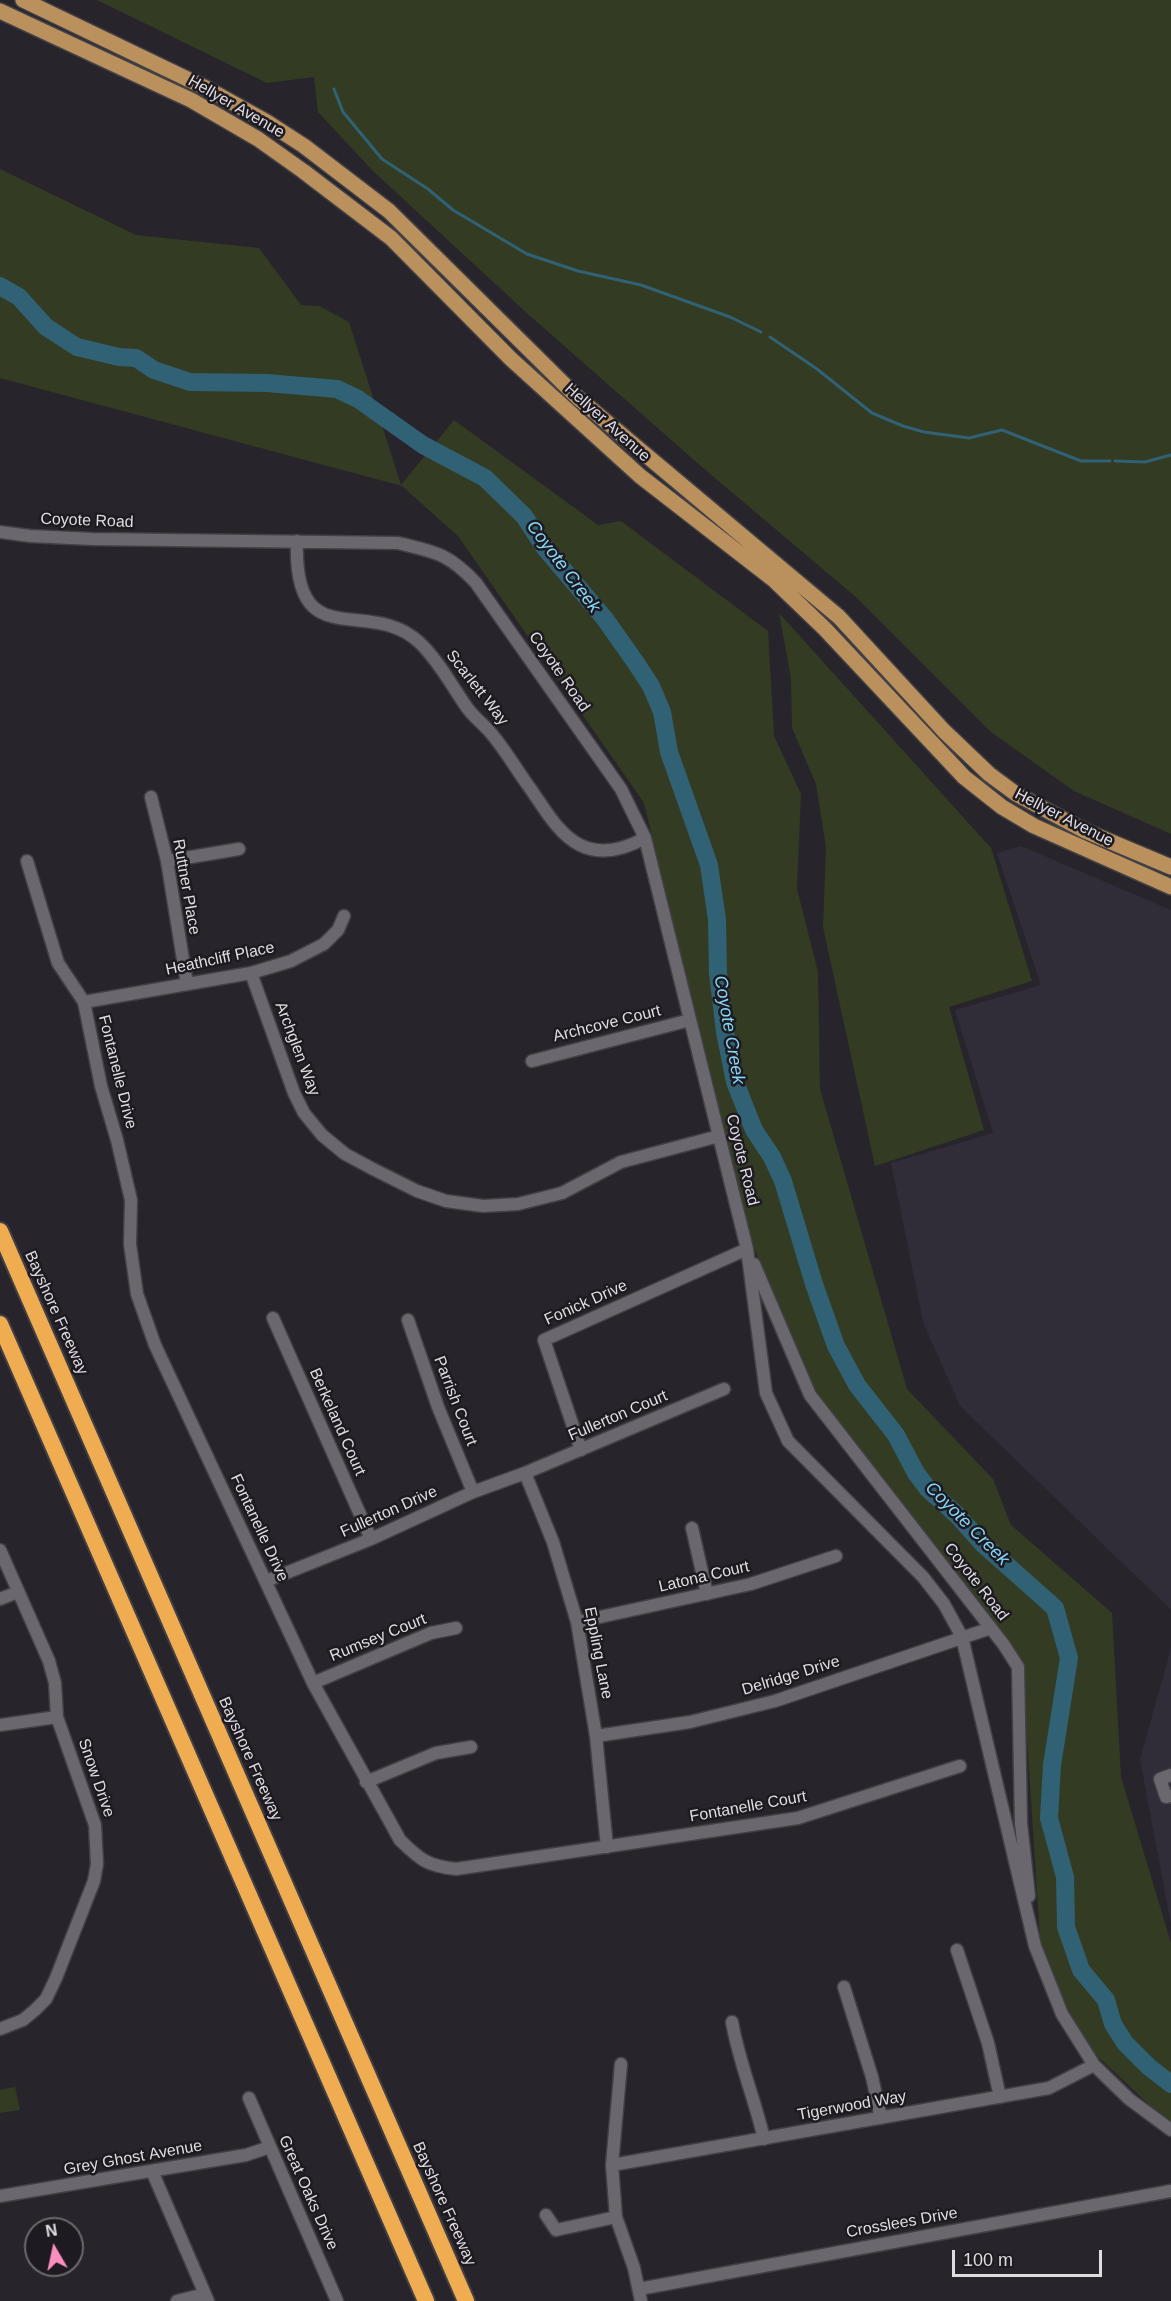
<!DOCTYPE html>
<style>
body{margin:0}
#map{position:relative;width:1171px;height:2301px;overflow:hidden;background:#27252b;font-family:Helvetica,sans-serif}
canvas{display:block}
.north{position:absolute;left:24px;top:2217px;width:60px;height:60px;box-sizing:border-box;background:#1d1b21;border:2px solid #6b696e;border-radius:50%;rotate:351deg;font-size:16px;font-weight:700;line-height:24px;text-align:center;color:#dfdde2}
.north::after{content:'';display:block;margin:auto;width:21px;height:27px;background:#fd8ebe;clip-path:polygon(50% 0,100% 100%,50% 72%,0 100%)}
.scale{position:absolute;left:952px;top:2250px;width:150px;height:27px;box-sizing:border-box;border:3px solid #dfdde2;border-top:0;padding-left:8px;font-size:18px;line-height:21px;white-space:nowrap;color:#dfdde2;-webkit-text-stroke:4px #1d1b21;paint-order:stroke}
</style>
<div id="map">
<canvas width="1171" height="2301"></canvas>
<div class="north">N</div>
<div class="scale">100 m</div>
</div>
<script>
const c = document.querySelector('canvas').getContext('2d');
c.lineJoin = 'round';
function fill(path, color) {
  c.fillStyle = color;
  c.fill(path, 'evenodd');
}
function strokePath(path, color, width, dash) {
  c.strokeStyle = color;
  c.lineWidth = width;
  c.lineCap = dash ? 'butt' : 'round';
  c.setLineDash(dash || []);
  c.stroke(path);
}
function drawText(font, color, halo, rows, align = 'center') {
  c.font = font + ' Helvetica,sans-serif';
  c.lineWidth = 5;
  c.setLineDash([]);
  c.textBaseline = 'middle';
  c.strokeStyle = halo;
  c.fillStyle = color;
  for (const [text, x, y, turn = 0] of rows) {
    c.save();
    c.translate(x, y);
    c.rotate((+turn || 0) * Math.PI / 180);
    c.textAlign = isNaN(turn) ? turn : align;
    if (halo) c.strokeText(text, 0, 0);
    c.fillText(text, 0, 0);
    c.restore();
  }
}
const built = new Path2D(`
 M1021,846L1171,910V1610L960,1406L923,1322L891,1163L993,1133L955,1010L1041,985L997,853Z
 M1171,1648V1925L1140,1759Z`);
const green = new Path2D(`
 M97,0H1171V834L1074,791L991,732L857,598L702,467L529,315L373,171L318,112L314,77L267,83Z
 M0,169L136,235L259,248L301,305L319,306L349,322L401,485L454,420L598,525L621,521L768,631L774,736L801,794L797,889L818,972L820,1089L907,1389L993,1479L1011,1525L1112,1613L1121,1777L1171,1943V2125L1095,2054L1066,2009L1040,1938L1022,1663L817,1393L753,1245L711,1080L644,803L458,536L402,486L0,378Z
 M779,613L991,848L1032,981L949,1007L984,1130L875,1166L823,927L826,847L816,784L792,728L791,678Z
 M15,2087L20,2110L0,2113V2090Z`);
const stream = new Path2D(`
 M334,89L343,112L382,159L428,189L453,210L527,254L578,271L641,285L730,317L761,332
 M770,337L817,369L872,413L903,426L924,432L969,438L1002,430L1081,461H1110
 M1115,461L1145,462L1171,455`);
const river = new Path2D(`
 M0,286L19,297L46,327L77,347L119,357L136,358L154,370L190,382L267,383L337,389L358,399L423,445L485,478L524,516L545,548L605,619L636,663L651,686L662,712L669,752L709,865L717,920L718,973L725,1032L735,1082L754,1130L772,1157L783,1181L814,1284L836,1346L857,1385L896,1435L916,1473L928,1489L957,1515L983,1544L1055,1608L1069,1658L1052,1765L1049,1818L1065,1877L1066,1927L1081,1970L1106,2000L1113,2024L1125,2043L1149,2067L1171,2084`);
const minor = new Path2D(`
 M0,532L30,536L92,539L398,543C436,552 449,554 476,583L621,789L645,838L747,1249L766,1393L788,1441L923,1577L944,1604L962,1637L1035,1946L1062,2014L1094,2065L1129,2099L1171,2130
 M297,541C293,659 369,594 420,643C439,661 453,688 468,709C475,718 483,724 490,732C504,748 515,767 527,784C542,804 557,834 580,845C602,856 625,849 645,838
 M151,797L167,861L187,984
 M27,861L58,963L84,1002L101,1086L117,1140L131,1200L130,1244L137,1294L155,1345L313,1683L400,1840C420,1860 428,1866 456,1869L798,1818L960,1766
 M167,861L239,849
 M251,973L294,1093L304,1113L322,1135L345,1154L373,1169L417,1191L446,1201L483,1206L518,1204L562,1193L621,1162L719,1136
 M84,1002L251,973L291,961L324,944L338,930L344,916
 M532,1061L690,1020
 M754,1264L810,1395L1004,1645L1018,1667L1021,1823L1029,1896
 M273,1318L371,1539
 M408,1320L438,1407L473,1492
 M581,1450L544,1340L747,1249
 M525,1473L553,1542L577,1622L596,1736L607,1847
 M692,1528L707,1594
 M0,1550L49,1661L55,1683L57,1717L95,1825L97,1864L94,1881L56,1978L46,1999L35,2010L23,2020L0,2029
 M266,1581L371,1539L473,1492L525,1473L724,1389
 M0,1599L18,1592
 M577,1622L751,1584L836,1556
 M313,1683L431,1633L456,1628
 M0,1725L57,1717
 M596,1736L690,1722L775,1701L991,1628
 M1171,1775L1160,1779L1166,1797L1171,1796
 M366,1782L436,1753L471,1747
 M957,1950L988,2043L1000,2097
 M844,1987L872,2077L881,2118
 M732,2022C739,2062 755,2100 764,2139
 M621,2064L612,2165L616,2217L634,2268L641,2301
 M249,2098L337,2301
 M612,2165L1049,2088L1094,2065
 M152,2171L208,2301
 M0,2196L246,2155L270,2147
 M546,2215L556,2230L616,2217
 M639,2289L1171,2191
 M177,2301L205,2294`);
const major = new Path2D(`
 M23,0L206,88L267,122L304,146L389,211L578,398L839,617L944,731L989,774L1016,794L1083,830L1171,867
 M0,11L191,100L258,139L303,171L391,238L511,359L640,476L774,580L825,629L964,777L1002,807L1034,826L1171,887`);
const highway = new Path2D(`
 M0,1231L466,2301
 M0,1324L426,2301`);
const streetNames = [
 ["Hellyer Avenue",236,107,30],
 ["Hellyer Avenue",607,423,42],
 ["Coyote Road",87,521,2],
 ["Coyote Road",559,672,55],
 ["Scarlett Way",477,688,52],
 ["Hellyer Avenue",1064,818,27],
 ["Ruttner Place",186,887,80],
 ["Heathcliff Place",220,959,-12],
 ["Archcove Court",607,1024,-14],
 ["Archglen Way",297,1049,69],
 ["Fontanelle Drive",117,1072,76],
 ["Coyote Road",742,1160,76],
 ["Fonick Drive",586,1303,-24],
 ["Bayshore Freeway",56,1313,66],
 ["Parrish Court",455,1401,69],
 ["Fullerton Court",618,1416,-23],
 ["Berkeland Court",337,1422,66],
 ["Fullerton Drive",389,1512,-24],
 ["Fontanelle Drive",259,1528,65],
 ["Latona Court",704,1577,-13],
 ["Coyote Road",976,1582,52],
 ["Rumsey Court",378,1638,-22],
 ["Eppling Lane",598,1653,79],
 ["Delridge Drive",791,1676,-17],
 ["Bayshore Freeway",250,1759,66],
 ["Snow Drive",96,1778,71],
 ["Fontanelle Court",748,1807,-10],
 ["Tigerwood Way",852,2106,-10],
 ["Grey Ghost Avenue",133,2158,-10],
 ["Great Oaks Drive",308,2193,66],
 ["Bayshore Freeway",444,2204,66],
 ["Crosslees Drive",902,2223,-10]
];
const waterNames = [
 ["Coyote Creek",563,567,53],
 ["Coyote Creek",729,1030,80],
 ["Coyote Creek",967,1524,45]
];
fill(built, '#302c38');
fill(green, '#343b23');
strokePath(stream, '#306174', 3);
strokePath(river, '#306174', 18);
strokePath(minor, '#424045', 15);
strokePath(major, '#424045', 18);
strokePath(highway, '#424045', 20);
strokePath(minor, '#6a676f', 12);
strokePath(major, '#ba905d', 15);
strokePath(highway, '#f0ac51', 16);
drawText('16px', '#dfdde2', '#1d1b21', streetNames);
drawText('italic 18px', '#86d6f7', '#1d1b21', waterNames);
</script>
